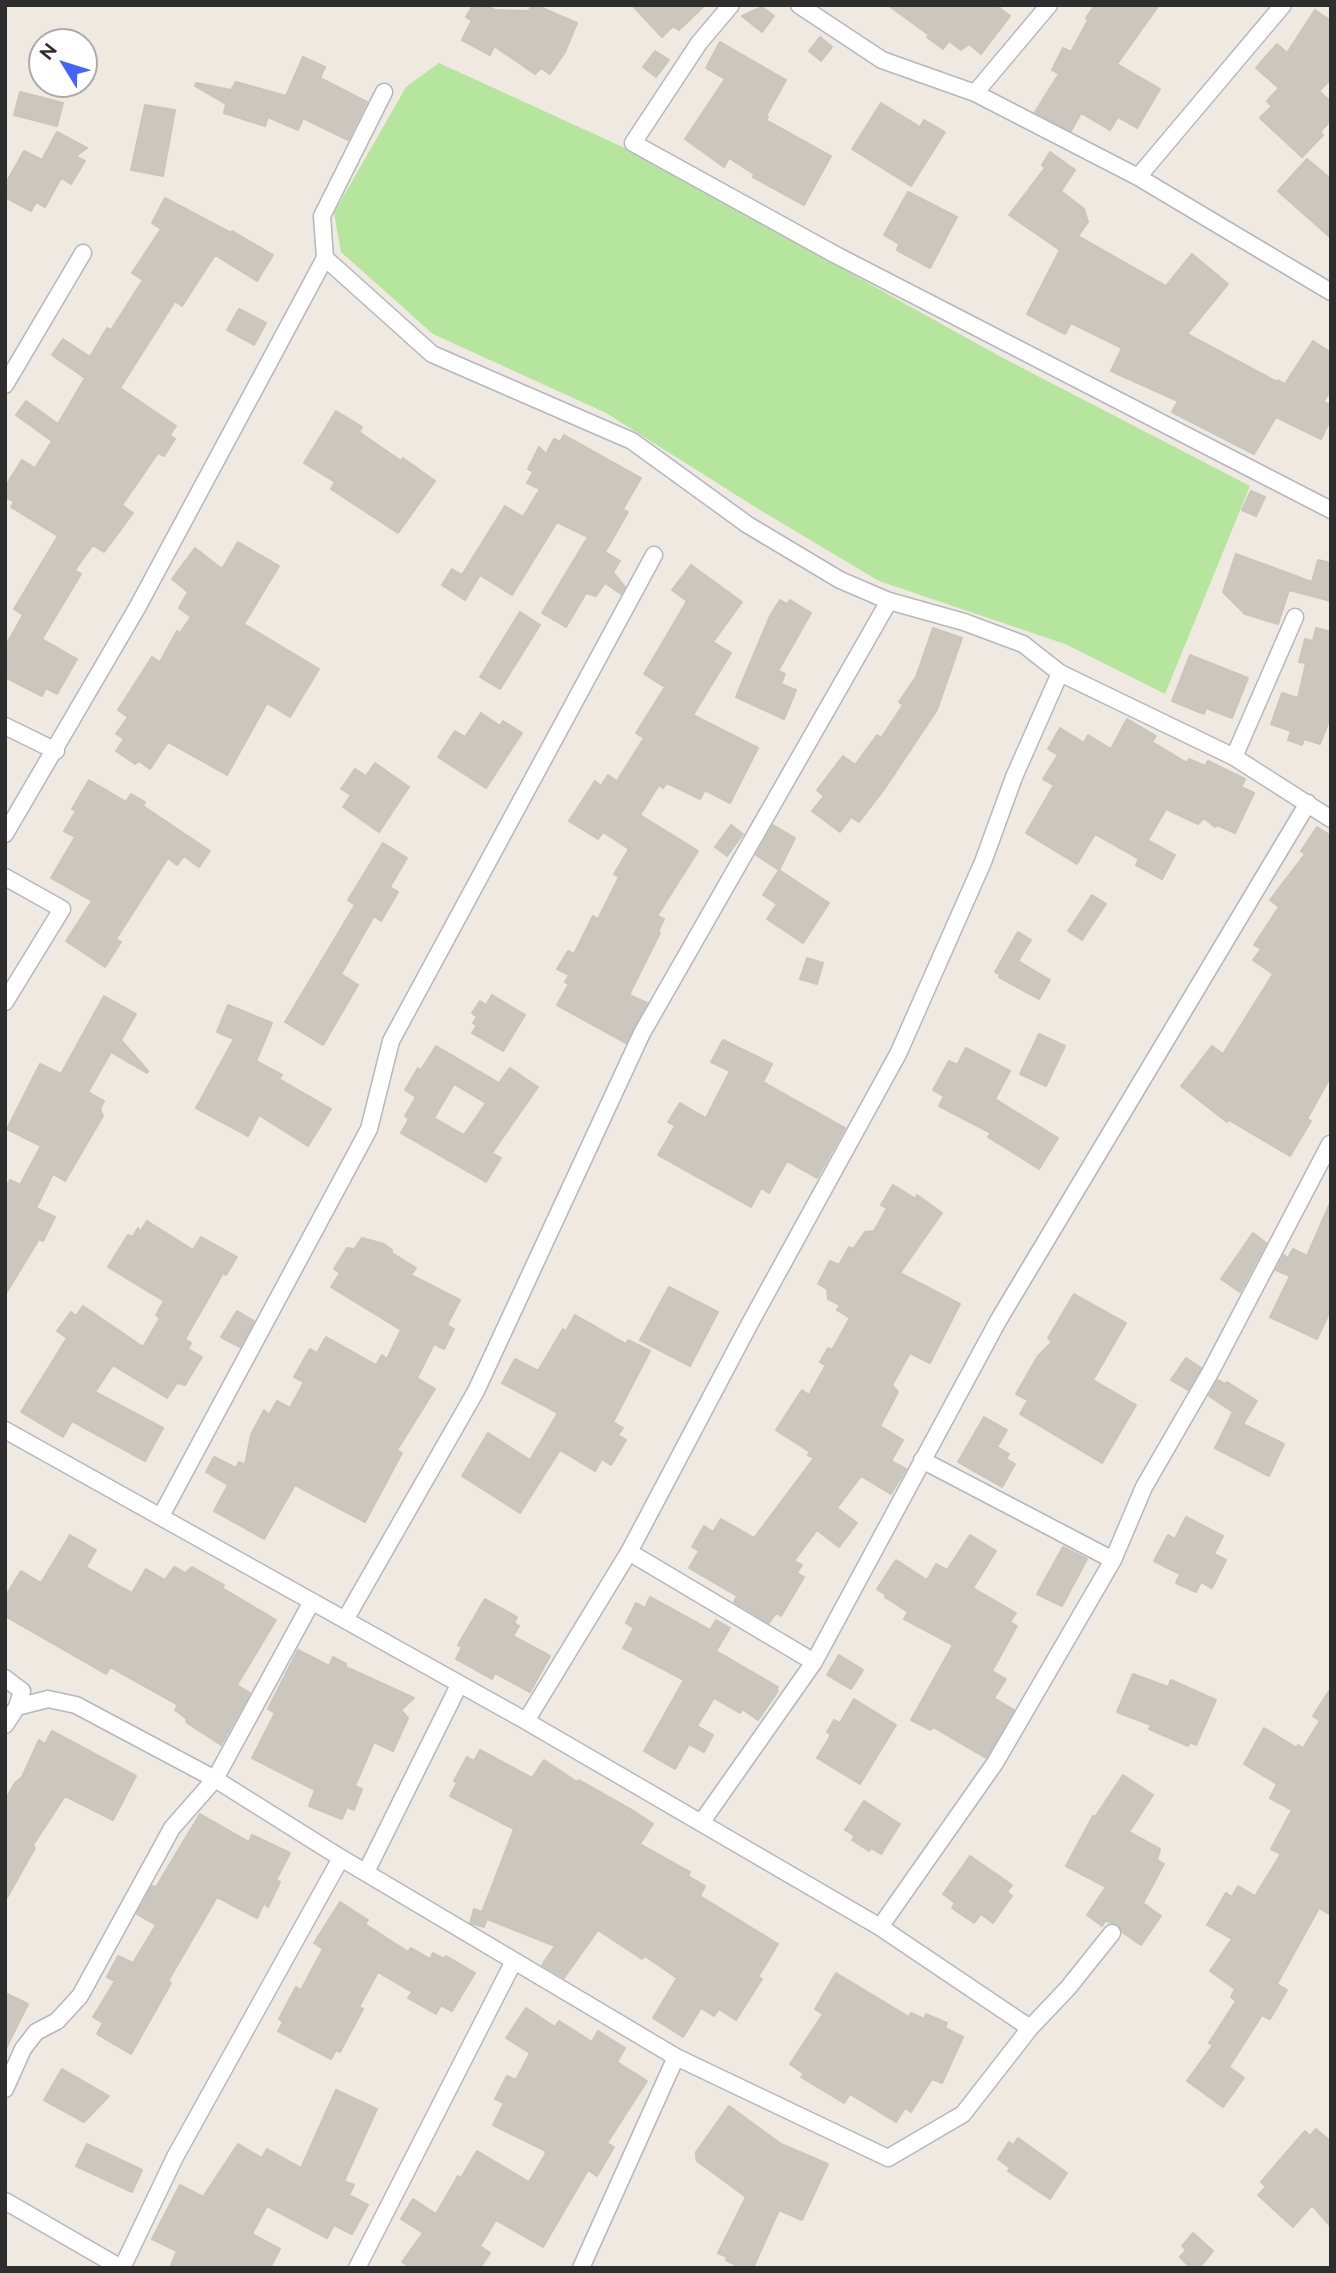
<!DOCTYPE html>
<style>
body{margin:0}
#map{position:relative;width:1336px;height:2273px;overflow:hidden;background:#efe9e1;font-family:Raleway,sans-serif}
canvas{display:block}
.frame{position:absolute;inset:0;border:7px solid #2e2e2e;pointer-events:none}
.north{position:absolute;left:28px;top:28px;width:70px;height:70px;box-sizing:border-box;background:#fff;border:2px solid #ababab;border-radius:50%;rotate:308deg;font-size:19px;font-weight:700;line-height:28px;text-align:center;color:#2e2e2e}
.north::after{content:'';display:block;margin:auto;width:24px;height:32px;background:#4264fb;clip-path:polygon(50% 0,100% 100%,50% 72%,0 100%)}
</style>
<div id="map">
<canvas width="1336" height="2273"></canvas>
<div class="frame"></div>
<div class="north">N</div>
</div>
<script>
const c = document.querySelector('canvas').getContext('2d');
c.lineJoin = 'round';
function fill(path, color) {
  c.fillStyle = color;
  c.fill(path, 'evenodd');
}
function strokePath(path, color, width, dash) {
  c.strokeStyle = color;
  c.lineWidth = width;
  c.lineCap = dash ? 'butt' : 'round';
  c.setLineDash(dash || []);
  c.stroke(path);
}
const green = new Path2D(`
 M439,63L625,148L1001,357L1250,486L1165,694L1065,644L879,581L760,510L606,413L433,334L341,252L334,213L406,87Z`);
const building = new Path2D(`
 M473,5H486L495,10L529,11L531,5H535L577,23L565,52L550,74L541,68L535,74L494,46L490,55L462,40L472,20L466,17Z
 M632,5H705L679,30L673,26L662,37Z
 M888,5H996L1010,16L981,54L969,44L961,50L949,41L943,49L927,37L929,35Z
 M1095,5H1159L1117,64L1160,89L1137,128L1118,117L1110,130L1081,113L1071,131L1035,112L1059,74L1052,70L1063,48L1071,52L1088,20L1086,18Z
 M762,7L774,16L762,32L742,16Z
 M1315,10L1331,21V79L1319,91L1331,102V120L1320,132L1323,135L1302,157L1260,118L1272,106L1267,101L1279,88L1256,68L1277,44L1287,53Z
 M820,37L832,47L821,61L809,51Z
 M720,42L786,80L766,116L768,117L766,120L831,156L804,205L753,177L754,174L729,158L724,167L685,139L725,79L706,68Z
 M655,51L669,60L656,77L643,67Z
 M303,57L325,67L320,78L367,102L348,140L303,118L298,130L268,117L265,126L224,113L226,104L195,86L196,83L231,90L236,82L286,96Z
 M20,92L63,103L57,126L14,115Z
 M881,103L920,127L924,120L945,132L911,186L852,149Z
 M145,105L175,110L163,176L131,170Z
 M57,132L87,148L76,156L85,161L71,184L61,178L45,207L36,202L31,211L5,197V185L24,151L42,160Z
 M1050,152L1075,170L1061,191L1084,209L1088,222L1078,236L1166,286L1192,254L1228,284L1187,334L1277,382L1278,380L1285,384L1313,341L1330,352L1328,360L1331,362V390L1323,402L1331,405V418L1321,439L1276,417L1254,454L1172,412L1178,401L1111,371L1122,348L1071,323L1065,334L1027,314L1060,250L1009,215L1045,168L1042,165Z
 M1307,159L1331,179V238L1278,191Z
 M908,192L957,217L930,268L897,250L899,244L884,235Z
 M165,198L231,233L232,231L273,255L257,281L215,255L182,306L175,301L120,388L176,426L170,435L175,439L164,456L158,453L122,505L133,513L104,552L93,545L75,570L81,574L42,639L77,659L57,694L46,688L42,696L5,677V647L23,615L14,609L58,536L11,507L14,502L5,497V487L22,460L35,468L52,441L16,415L26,401L58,424L85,378L52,355L63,339L90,357L107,328L111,330L143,280L132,273L161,229L152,223Z
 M239,309L266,323L254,345L227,330Z
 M336,411L362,427L359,432L401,461L403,458L435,481L398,533L331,489L335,482L304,463Z
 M564,435L641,478L623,509L628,512L605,552L620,561L613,572L625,587L621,594L605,583L596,596L586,593L566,627L542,613L588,537L557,522L512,595L480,575L465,600L442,585L452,569L462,575L505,506L523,517L540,489L527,483L533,472L528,469L539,447L546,454L554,439L560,442Z
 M1251,491L1265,497L1256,516L1242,510Z
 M238,542L279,566L244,624L319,669L290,717L267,703L227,775L168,742L150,769L139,761L135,764L116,751L124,739L116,734L128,717L118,710L152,657L160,662L177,631L180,633L191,617L179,608L188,592L172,579L195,548L222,569Z
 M1236,554L1312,582L1318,560L1331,563V601L1289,590L1278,624L1245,614L1223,592Z
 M691,565L742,602L713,642L731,653L693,715L758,748L730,803L705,790L700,799L667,783L663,788L659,785L640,815L698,851L657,916L664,919L658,932L660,933L629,995L647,1003L626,1043L557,1005L569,984L565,982L569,975L557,969L568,951L574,954L593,916L598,919L619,877L614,874L629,849L603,832L598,839L569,821L595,781L601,786L608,775L617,781L644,738L636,733L665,687L644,674L687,601L672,590Z
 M780,600L787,604L790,600L811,613L778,671L785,674L781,684L796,690L784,719L736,697L770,616Z
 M520,612L540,625L500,689L480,677Z
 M933,628L962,638L937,710L885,788L859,822L851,817L840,832L812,811L824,796L817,790L843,756L855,765L877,735L881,738L903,705L899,702L916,677Z
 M1316,628L1331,632V716L1320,744L1304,739L1302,745L1288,740L1291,731L1271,724L1282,693L1298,698L1306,663L1299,662L1305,639L1313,641Z
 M1190,655L1248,678L1232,718L1206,708L1204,714L1172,701Z
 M481,713L500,726L503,721L522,733L486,788L438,757L455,731L465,737Z
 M1127,719L1156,736L1152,742L1187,763L1189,759L1205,766L1208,761L1245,779L1241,787L1254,793L1235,833L1217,825L1215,827L1204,818L1198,824L1166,809L1148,840L1175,855L1162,879L1136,865L1139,859L1095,834L1077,864L1026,833L1054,785L1043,779L1058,755L1048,749L1060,728L1084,743L1088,735L1111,749Z
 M375,763L409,787L379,832L343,807L351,795L341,789L355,769L366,776Z
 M89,780L126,802L131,794L145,802L143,806L210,851L199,867L184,856L177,865L168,858L116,939L121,942L105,967L66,941L92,901L51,878L75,837L64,831L76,811L72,809Z
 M731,825L743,834L727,856L715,847Z
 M773,825L795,838L779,870L756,855Z
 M1317,827L1331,836V1076L1307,1119L1311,1121L1290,1156L1229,1120L1227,1122L1181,1086L1212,1046L1223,1054L1273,974L1253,960L1261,949L1254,945L1279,907L1270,900L1305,854L1301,851Z
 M383,843L407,858L390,887L398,892L381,921L374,916L341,974L358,985L323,1045L285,1022L355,905L348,900Z
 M779,870L829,903L803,943L767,919L777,904L763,895Z
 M1092,895L1106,904L1082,940L1068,931Z
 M1018,932L1031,940L1018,961L1050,980L1039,999L999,977L1000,974L995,972Z
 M807,958L823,963L817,984L800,979Z
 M492,995L525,1015L503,1051L472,1033L477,1025L473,1023L477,1017L472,1013L480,1001L486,1005Z
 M104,996L136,1014L121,1040L148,1071L147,1073L111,1052L88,1092L104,1101L100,1109L103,1116L65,1181L53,1174L36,1208L55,1217L43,1241L39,1239L5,1295V1189L10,1180L20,1185L41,1146L7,1129L40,1064L61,1074Z
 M228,1005L272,1023L256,1061L282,1075L279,1079L331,1109L308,1146L259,1115L248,1136L196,1108L234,1039L217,1032Z
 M1039,1034L1065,1046L1046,1086L1020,1074Z
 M723,1040L772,1064L763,1082L845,1128L817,1178L787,1161L769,1193L761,1188L751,1207L658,1155L675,1126L668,1122L680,1103L706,1118L730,1071L711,1062Z
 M436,1046L499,1083L510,1068L538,1087L492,1153L501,1158L486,1182L401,1133L409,1119L405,1116L416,1097L405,1090L418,1068L421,1070ZM454,1084L486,1103L464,1135L434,1118Z
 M966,1048L1010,1071L995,1099L1058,1138L1039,1169L988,1137L991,1133L939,1106L944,1096L933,1090L949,1061L957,1065Z
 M893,1185L916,1199L917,1195L942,1213L900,1273L960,1304L930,1363L910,1353L892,1385L898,1392L880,1426L903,1440L891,1461L906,1469L891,1494L861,1476L837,1508L857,1523L839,1547L817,1530L794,1561L802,1565L797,1573L804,1577L781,1616L776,1613L769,1623L734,1602L737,1596L689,1568L699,1551L692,1547L704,1526L713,1532L721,1519L754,1538L814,1458L808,1455L810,1452L776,1430L802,1390L809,1395L826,1365L820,1362L828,1348L832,1350L850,1318L837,1310L840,1305L828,1299L827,1289L818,1284L830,1261L839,1265L849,1247L853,1249L865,1232L874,1231L887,1208L881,1205Z
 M1331,1201V1309L1317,1339L1270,1317L1290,1276L1276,1270L1284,1255L1288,1258L1293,1249L1307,1256Z
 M147,1221L193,1250L201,1237L237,1257L226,1275L223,1273L185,1339L191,1343L188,1349L202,1357L185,1385L177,1383L167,1398L113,1365L95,1392L163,1428L145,1461L72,1421L63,1437L21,1412L67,1338L57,1331L71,1312L76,1316L83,1306L143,1347L160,1318L156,1315L164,1301L108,1267L128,1235L133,1237L138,1228L140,1232Z
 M1253,1233L1266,1243L1240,1292L1221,1279Z
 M362,1238L384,1244L392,1250V1253L416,1268L411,1275L460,1300L447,1325L454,1329L444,1349L434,1344L417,1378L435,1389L397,1450L402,1453L365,1522L295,1485L264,1539L214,1511L228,1485L206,1472L214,1457L236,1468L239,1462L245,1465L251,1435L264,1410L269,1415L277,1401L290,1408L304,1382L294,1377L310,1349L317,1353L326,1337L376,1365L382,1355L387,1359L401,1330L331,1287L340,1273L334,1269L347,1248L354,1249Z
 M669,1287L718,1312L690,1366L640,1340Z
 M1074,1294L1126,1323L1093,1380L1136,1405L1102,1463L1020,1414L1028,1400L1016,1394L1038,1356L1052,1342L1048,1338Z
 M237,1311L254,1321L240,1347L221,1337Z
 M575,1315L626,1344L628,1340L650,1351L613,1422L623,1428L618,1435L626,1440L611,1465L602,1459L595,1471L560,1450L520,1513L462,1476L488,1433L530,1460L558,1413L502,1383L515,1359L538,1371L563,1329L566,1331Z
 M1186,1358L1201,1368L1188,1390L1171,1380Z
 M1218,1380L1225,1384L1227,1382L1257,1401L1243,1424L1284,1444L1269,1476L1215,1448L1233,1412L1209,1396Z
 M984,1417L1007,1430L997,1447L1009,1454L1006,1459L1015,1464L1002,1487L958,1462Z
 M1186,1517L1223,1536L1214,1554L1226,1560L1212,1588L1201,1582L1196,1592L1176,1583L1180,1574L1154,1561L1168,1535L1175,1539Z
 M70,1535L96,1550L86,1567L132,1593L146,1569L165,1580L174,1567L185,1573L192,1567L224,1585L222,1588L276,1620L237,1685L250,1693L221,1745L186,1722L187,1719L175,1710L178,1705L110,1667L106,1674L5,1616V1597L21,1571L41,1583Z
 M970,1535L996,1551L973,1588L1016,1613L1010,1622L1017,1626L992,1671L1006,1679L994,1698L1014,1710L986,1758L933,1727L931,1730L911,1720L953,1645L904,1619L908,1612L885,1597L886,1595L877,1589L896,1560L927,1580L936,1564L947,1570Z
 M1063,1547L1087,1559L1062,1606L1037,1594Z
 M650,1597L710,1630L716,1620L730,1628L716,1651L778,1687L776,1690L778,1691L758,1720L742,1709L740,1713L714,1698L697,1726L713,1735L704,1752L689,1744L675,1769L644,1751L684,1680L623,1648L634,1628L626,1623L636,1603L645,1608Z
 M485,1599L517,1617L514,1623L519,1626L513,1636L550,1656L530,1692L495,1673L492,1679L456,1659L462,1647L458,1645Z
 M298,1650L329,1666L333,1657L346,1664V1667L414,1698L401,1710L408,1718L393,1751L374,1742L355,1786L362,1789L354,1810L347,1807L342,1819L309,1806L315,1790L252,1758L275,1713L268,1709Z
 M839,1655L863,1670L851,1689L827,1675Z
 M1133,1674L1168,1687L1171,1680L1216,1700L1196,1745L1190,1742L1188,1746L1149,1729L1151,1725L1117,1712Z
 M1331,1688V1915L1319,1908L1277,1984L1287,1990L1270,2019L1262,2015L1229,2067L1244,2078L1223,2107L1187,2081L1213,2045L1209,2043L1236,2001L1231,1997L1235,1989L1210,1971L1232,1939L1207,1925L1226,1893L1232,1897L1238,1886L1255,1896L1281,1854L1271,1849L1292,1810L1270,1798L1277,1784L1244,1764L1264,1728L1297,1748L1298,1745L1303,1748L1320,1721L1313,1716Z
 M854,1699L896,1725L860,1784L817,1758L831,1735L827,1732L834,1720L840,1723Z
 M52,1731L136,1776L113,1820L65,1796L33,1845L35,1848L5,1901V1800L15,1783L22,1777L39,1740L45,1744Z
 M480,1750L532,1778L544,1760L577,1782L579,1780L632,1810L653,1824L640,1844L690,1872L688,1876L705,1886L700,1896L778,1944L758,1977L762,1979L736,2020L719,2009L714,2016L701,2008L683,2037L653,2018L677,1978L645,1956L642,1959L598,1930L564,1978L542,1965L555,1946L487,1919L484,1927L470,1923L474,1909L482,1912L514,1829L450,1796L457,1783L454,1781L467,1757L474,1761Z
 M1123,1775L1153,1795L1129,1832L1160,1849L1157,1860L1164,1864L1143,1903L1161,1916L1141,1945L1122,1932L1118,1924L1105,1921L1102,1926L1087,1915L1106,1887L1066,1866L1093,1816L1095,1817Z
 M864,1801L900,1824L881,1854L871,1848L869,1851L852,1840L855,1836L845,1830Z
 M200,1814L249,1842L252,1835L290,1853L276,1880L280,1882L268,1907L264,1903L257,1918L217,1897L168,1981L171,1983L131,2054L97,2034L103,2023L93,2017L115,1981L107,1977L118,1956L133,1963L156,1925L137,1914L152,1886L156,1887Z
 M970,1856L1012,1885L1007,1892L1012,1896L993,1923L981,1914L974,1923L952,1908L955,1903L943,1894Z
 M340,1902L368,1920L365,1924L408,1952L411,1948L430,1959L433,1953L444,1959L446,1956L475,1973L452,2011L441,2005L436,2014L408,1998L412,1992L378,1972L359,2007L363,2009L340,2052L336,2050L331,2059L278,2031L283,2022L279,2019L296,1987L301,1990L323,1949L314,1943Z
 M836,1973L909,2017L911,2013L924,2019L926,2014L947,2023L945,2028L963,2037L942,2083L932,2079L911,2112L905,2108L896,2122L850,2094L844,2103L801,2077L804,2074L790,2064L823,2014L815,2009Z
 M5,1993L28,2004L5,2050Z
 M526,2008L555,2027L559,2021L592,2042L598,2031L625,2048L617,2062L647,2081L607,2143L614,2147L597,2176L588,2170L543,2247L496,2220L480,2246L490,2253L480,2268H411L402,2262L423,2233L401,2219L413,2199L436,2214L458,2176L461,2178L477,2151L529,2182L545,2155L546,2151L493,2125L504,2103L495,2099L507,2076L516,2080L530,2053L506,2038Z
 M62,2069L109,2096L84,2122L44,2100Z
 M336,2090L377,2109L344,2181L354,2185L349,2195L368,2205L352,2234L334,2225L327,2238L267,2206L252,2234L280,2249L270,2268H170L177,2251L152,2239L180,2185L203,2197L238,2144L262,2158L267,2149L301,2168Z
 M729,2106L781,2144L828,2164L802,2220L779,2210L753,2268H741L726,2260L727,2257L718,2253L746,2197L697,2161L696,2157V2152Z
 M1316,2129L1331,2142V2227L1312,2205L1293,2227L1258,2195L1266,2187L1261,2182L1305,2131L1310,2136Z
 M1018,2138L1067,2173L1050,2199L1008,2171L1010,2168L998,2159L1009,2142L1013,2145Z
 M87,2144L142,2170L132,2192L76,2166Z
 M1193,2233L1213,2251L1199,2268H1191L1180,2257L1186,2250L1182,2246Z`);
const street = new Path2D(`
 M731,5L699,43L633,143L836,255L1331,510
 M799,5L882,60L975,93L1138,177L1331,292
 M975,93L1049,5
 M1138,177L1283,5
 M325,258L432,354L632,441L748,525L840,580L889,601L964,622L1023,644L1060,673
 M5,385L83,253
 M5,726L56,751
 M1234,757L1295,617
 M5,834L137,608L325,258L322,216L384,92
 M5,877L62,909L5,1002
 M5,1430L526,1721L880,1927L1030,2028L963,2114L888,2158L676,2057L341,1858L215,1779L76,1705L48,1699L17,1707
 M922,1460L1113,1560
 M161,1516L369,1129L391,1041L654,555
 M629,1552L814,1662
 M345,1620L476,1391L642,1033L889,601
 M5,1678L22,1691L17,1707L5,1725
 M526,1721L629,1552L749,1325L898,1054L983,862L1014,777L1060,673L1234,757L1331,819
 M701,1823L814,1662L998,1321L1308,803
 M366,1872L459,1685
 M880,1927L995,1763L1113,1560L1144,1487L1211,1371L1330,1144
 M1030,2028L1068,1988L1112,1933
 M5,2089L23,2049L36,2032L57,2021L80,1996L172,1828L215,1779L311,1603
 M5,2201L121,2268
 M122,2268L175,2157L341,1858
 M357,2268L514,1961
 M581,2268L676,2057`);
fill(green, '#b6e59e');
fill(building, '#cbc7bf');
strokePath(building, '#cbc5ba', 2);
strokePath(street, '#b4b7c1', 19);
strokePath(street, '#fff', 16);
</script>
